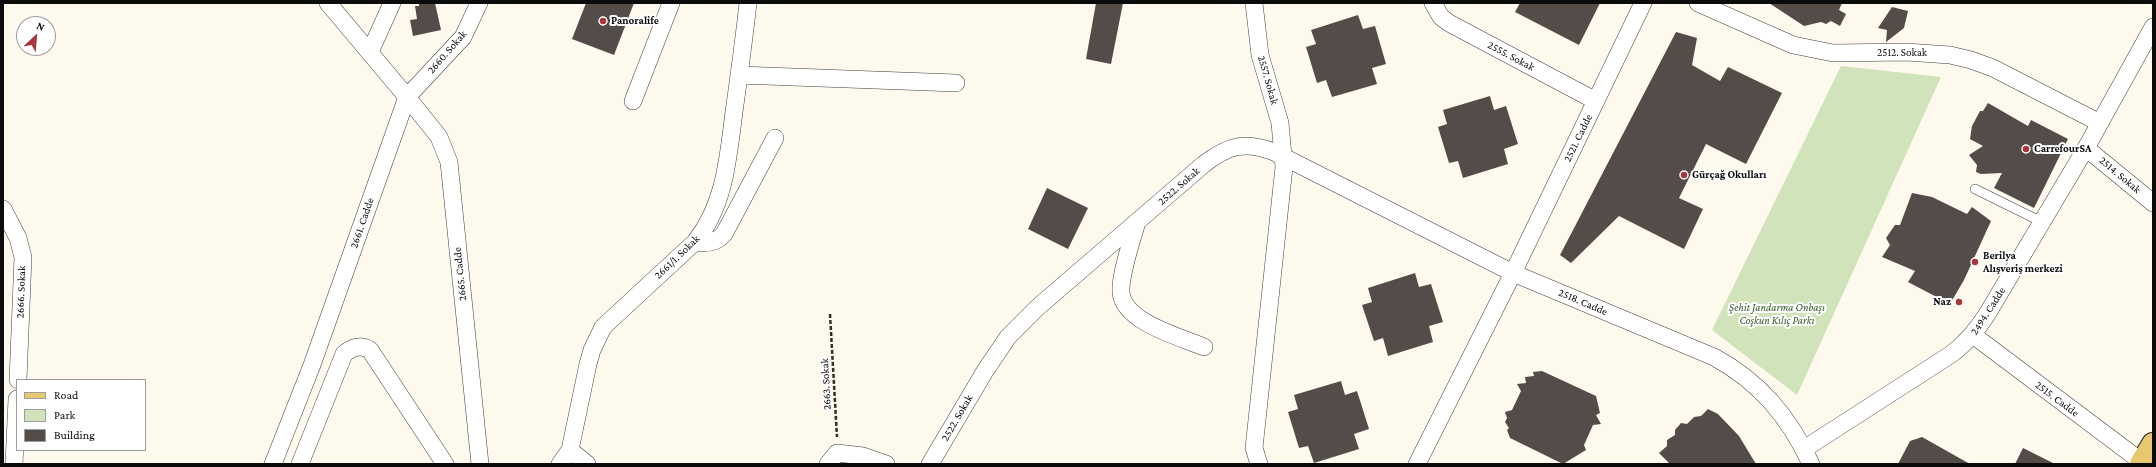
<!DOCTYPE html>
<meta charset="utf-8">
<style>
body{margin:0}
#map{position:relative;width:2156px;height:467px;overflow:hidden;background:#fdf9ec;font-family:"Crimson Pro",serif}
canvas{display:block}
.frame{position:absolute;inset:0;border:4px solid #0b0b0b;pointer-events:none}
.legend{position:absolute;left:16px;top:379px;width:130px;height:72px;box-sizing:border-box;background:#fff;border:1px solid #9d9d9d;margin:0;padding:5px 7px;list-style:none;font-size:12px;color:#0b0b0b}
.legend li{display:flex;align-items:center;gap:8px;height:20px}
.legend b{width:20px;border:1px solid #9d9d9d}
.north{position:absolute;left:16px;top:16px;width:40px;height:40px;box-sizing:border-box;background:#fff;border:1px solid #9d9d9d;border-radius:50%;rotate:26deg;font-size:11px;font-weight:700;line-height:16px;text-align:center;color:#0b0b0b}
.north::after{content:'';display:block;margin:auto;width:14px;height:18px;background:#aa353d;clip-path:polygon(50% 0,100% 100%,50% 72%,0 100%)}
</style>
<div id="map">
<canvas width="2156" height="467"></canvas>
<div class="frame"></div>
<ul class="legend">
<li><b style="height:5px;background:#e8c771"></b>Road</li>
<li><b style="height:11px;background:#d0e3ba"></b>Park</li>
<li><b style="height:11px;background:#534c49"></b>Building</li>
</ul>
<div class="north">N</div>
</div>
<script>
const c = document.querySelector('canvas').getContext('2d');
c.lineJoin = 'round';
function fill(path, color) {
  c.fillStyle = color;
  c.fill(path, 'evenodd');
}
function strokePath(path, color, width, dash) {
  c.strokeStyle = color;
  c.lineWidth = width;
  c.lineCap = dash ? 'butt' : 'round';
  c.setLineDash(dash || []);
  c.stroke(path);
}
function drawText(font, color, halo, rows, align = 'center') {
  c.font = font + ' "Crimson Pro",serif';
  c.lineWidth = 4;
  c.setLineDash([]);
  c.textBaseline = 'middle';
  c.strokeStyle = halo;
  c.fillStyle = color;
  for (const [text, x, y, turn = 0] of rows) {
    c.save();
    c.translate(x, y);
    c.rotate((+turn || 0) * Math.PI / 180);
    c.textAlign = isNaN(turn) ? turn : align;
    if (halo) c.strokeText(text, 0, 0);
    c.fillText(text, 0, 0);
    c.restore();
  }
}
const green = new Path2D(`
 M1841,66L1941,77L1797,395L1712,330Z`);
const building = new Path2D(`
 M419,3H435L441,30L413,36L410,20L417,19L415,6H419Z
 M586,3H634L614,55L572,39Z
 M1096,3H1123L1111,64L1086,59Z
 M1520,3H1600L1579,45L1515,12Z
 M1769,3H1842L1839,10L1846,14L1840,26L1831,21L1826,24L1821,22L1804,26Z
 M1892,7L1908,11L1904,28L1886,42L1887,30L1878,28Z
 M1358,15L1363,29L1375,26L1386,64L1372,68L1377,84L1332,97L1326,80L1317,83L1306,47L1316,44L1311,30Z
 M1676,32L1697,38L1692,65L1720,81L1728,67L1782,93L1746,164L1706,144L1679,198L1703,209L1684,249L1619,216L1571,263L1560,255Z
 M1490,96L1494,110L1506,106L1518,144L1504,149L1508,164L1463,178L1458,161L1449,163L1438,127L1447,124L1443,110Z
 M1988,103L2028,126L2031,120L2068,139L2034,208L1994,188L2002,173L1981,174L1976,172L1977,165L1969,155L1983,146L1970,139L1972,126L1980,111H1983Z
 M1047,188L1088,208L1068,249L1028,229Z
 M1912,193L1932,197L1967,214L1972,207L1991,221L1964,280L1950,304L1908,282L1915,271L1882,257L1890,245L1886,238L1895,225H1900Z
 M1415,273L1419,287L1431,284L1443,322L1429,326L1433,342L1388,356L1383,338L1374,341L1362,305L1372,302L1368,288Z
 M1542,371L1596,396L1600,413L1596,415L1601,424L1593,425L1584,445L1586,450L1563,464L1510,438L1507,430L1509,428L1505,422L1507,418L1505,412L1512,410L1521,391L1517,384L1526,383L1525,377L1534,376L1533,372Z
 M1341,381L1345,395L1357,391L1369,429L1354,434L1359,449L1314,463L1308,446L1299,448L1288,412L1298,409L1294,395Z
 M1708,409L1718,414L1739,436L1756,464H1670L1659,453L1667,446V440L1675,435V430L1681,423L1687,424L1694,417L1701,416Z
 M1922,437L1970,464H1898L1910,441Z
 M2023,448L2055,464H2015Z`);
const path = new Path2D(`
 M830,314L837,437`);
const service = new Path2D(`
 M1975,189L2042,222`);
const minor = new Path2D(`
 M479,3L463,37L407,97L439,137L449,162L480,464
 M1254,3L1260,55L1280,123L1284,167L1254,448L1259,464
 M1433,3L1441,17L1449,23L1596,101
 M1698,3L1793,45L1833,53L1906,52L1950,55L1971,60L1993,68L2100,123
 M370,52L392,3
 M739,75L956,83
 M633,101L671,3
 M2086,148L2153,203
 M3,209L18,238L23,257L18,380
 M1137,222C1132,240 1120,274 1121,292C1123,322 1180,337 1204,347
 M695,242C706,244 716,243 724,234L775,138
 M1973,335L2142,462
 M1804,449L1950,355C1967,343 1978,329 1989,311L2086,148L2153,27
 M570,450L587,464
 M14,464L17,399
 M273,464L312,365L407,97L328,3
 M300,464L344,354C352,347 361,344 370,350L445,464
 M560,464L570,450L588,364L592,350L603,327L695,242C725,205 728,158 734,112C739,76 744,39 748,3
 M828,464L837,453L863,456L886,464
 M930,464L985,371L1008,337L1038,307L1204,164C1229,145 1245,141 1274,152L1513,273L1714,357C1760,382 1789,417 1811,464
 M1417,464L1513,273L1643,3`);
const primary = new Path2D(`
 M2141,464L2153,444`);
const markers = [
 [603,21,4,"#aa353d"],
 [2026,149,4,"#aa353d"],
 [1684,175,4,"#aa353d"],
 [1975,262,4,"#aa353d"],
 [1959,302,4,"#aa353d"]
];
const poiNames = [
 ["Panoralife",611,21],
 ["CarrefourSA",2034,149],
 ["Gürçağ Okulları",1692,175],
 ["Berilya",1983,256],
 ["Alışveriş merkezi",1983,269],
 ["Naz",1951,302,"right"]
];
const streetNames = [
 ["2660. Sokak",447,52,-49],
 ["2512. Sokak",1902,53],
 ["2555. Sokak",1511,56,28],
 ["2557. Sokak",1268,80,74],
 ["2521. Cadde",1578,138,-64],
 ["2514. Sokak",2120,175,40],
 ["2522. Sokak",1179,186,-41],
 ["2661. Cadde",362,223,-71],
 ["2661/1. Sokak",677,257,-44],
 ["2665. Cadde",460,274,-96],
 ["2666. Sokak",21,292,-88],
 ["2518. Cadde",1583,302,23],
 ["2494. Cadde",1988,311,-57],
 ["2663. Sokak",826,384,-93],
 ["2515. Cadde",2057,399,37],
 ["2522. Sokak",957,418,-60]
];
const parkNames = [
 ["Şehit Jandarma Onbaşı",1777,308],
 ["Coşkun Kılıç Parkı",1777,321]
];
fill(green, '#d0e3ba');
fill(building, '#534c49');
strokePath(service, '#3e3e3e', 10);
strokePath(minor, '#3e3e3e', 18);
strokePath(primary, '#1c1c1c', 24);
strokePath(path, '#2d2d2d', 2.5, [4, 2]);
strokePath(service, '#fff', 9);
strokePath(minor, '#fff', 17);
strokePath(primary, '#e8c771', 22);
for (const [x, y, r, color] of markers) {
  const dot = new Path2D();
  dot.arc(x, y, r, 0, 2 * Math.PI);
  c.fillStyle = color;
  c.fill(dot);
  strokePath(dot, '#fff', 1.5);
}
drawText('bold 11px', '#0b0b0b', '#fff', poiNames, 'left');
drawText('11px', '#0b0b0b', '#fff', streetNames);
drawText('italic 11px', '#315b24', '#fff', parkNames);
</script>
